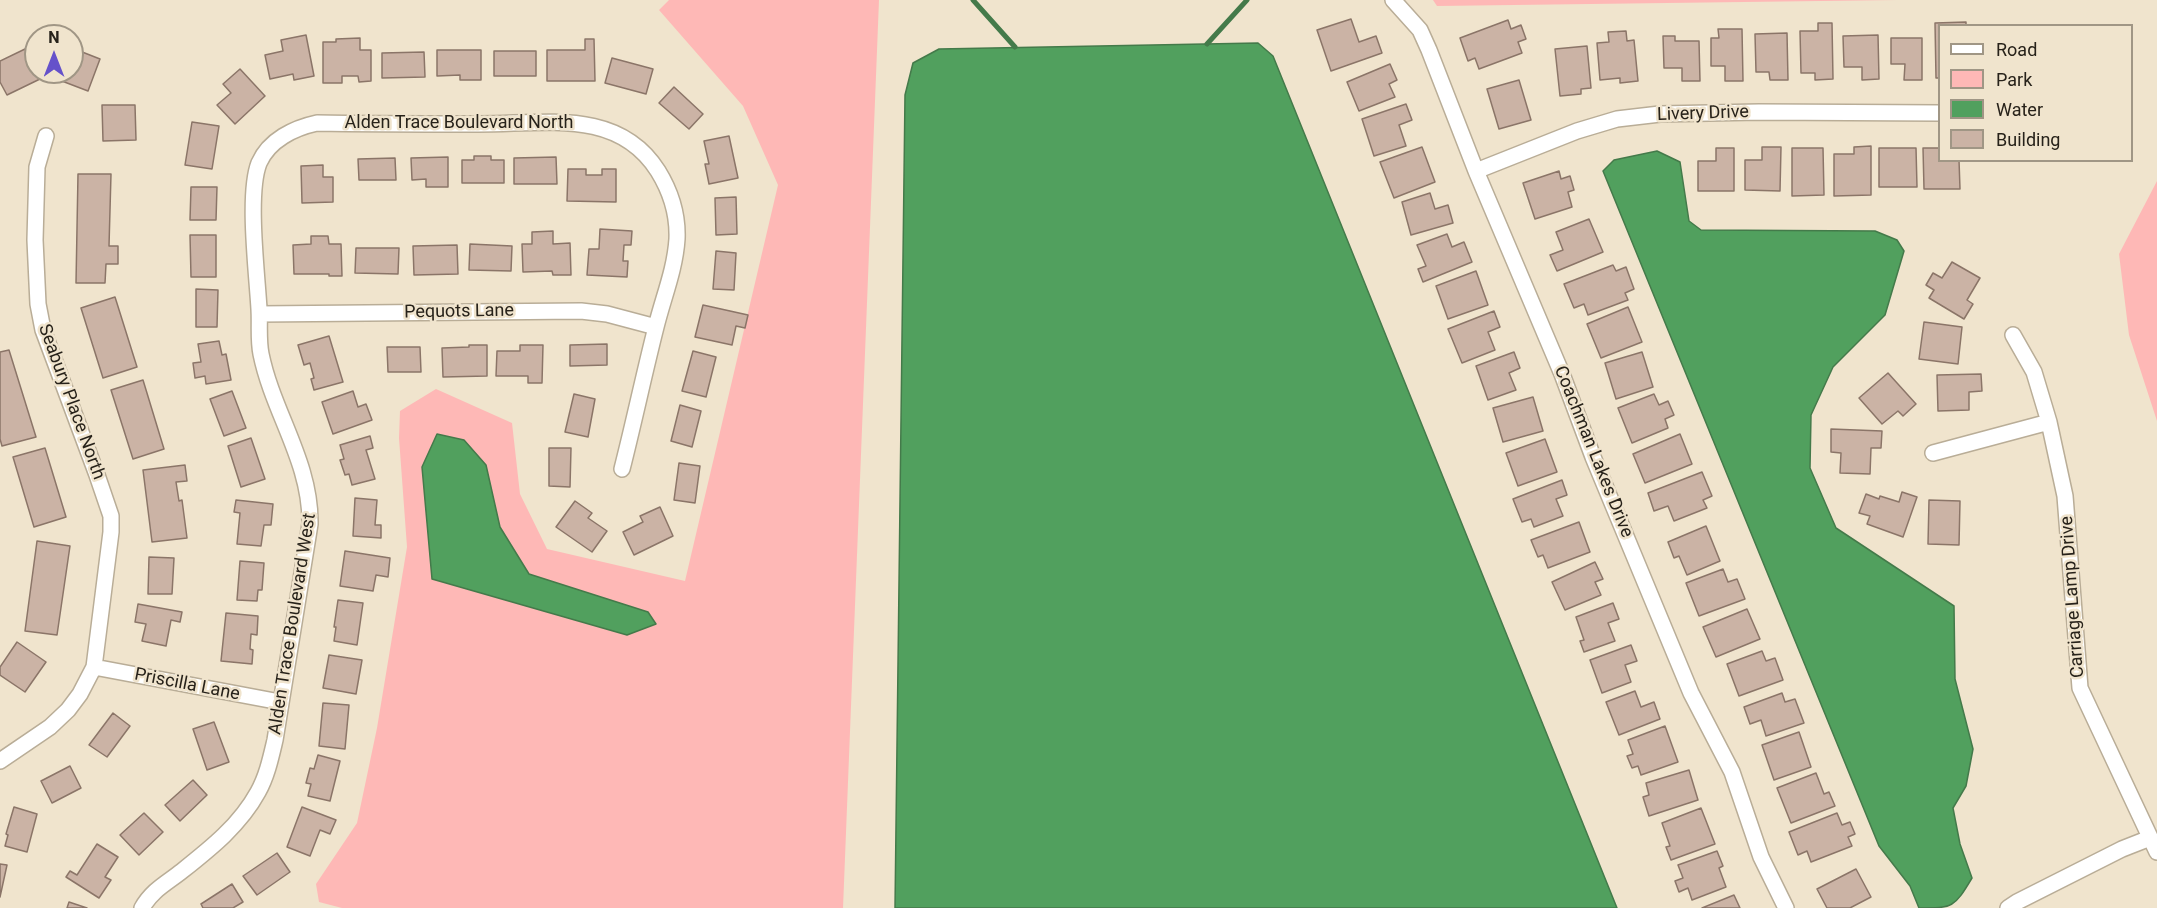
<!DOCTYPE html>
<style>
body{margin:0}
#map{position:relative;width:2157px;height:908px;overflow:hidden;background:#f0e4cd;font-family:Roboto,sans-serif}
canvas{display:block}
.legend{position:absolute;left:1938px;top:24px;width:195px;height:138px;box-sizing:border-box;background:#f0e4cd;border:2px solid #a09685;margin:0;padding:8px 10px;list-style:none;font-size:18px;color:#27221a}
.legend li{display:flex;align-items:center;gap:12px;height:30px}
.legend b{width:30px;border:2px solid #a09685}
.north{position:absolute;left:24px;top:24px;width:60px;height:60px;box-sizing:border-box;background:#f0e4cd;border:2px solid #a09685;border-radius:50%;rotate:0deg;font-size:16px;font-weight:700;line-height:24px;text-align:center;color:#27221a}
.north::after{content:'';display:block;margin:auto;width:21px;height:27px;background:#6551ca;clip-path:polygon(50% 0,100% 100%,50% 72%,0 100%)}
</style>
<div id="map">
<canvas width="2157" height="908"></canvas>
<ul class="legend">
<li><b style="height:8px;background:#fff"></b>Road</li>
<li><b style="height:16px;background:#feb8b6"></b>Park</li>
<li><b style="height:16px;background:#51a05e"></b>Water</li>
<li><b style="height:16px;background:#cbb3a5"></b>Building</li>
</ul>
<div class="north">N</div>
</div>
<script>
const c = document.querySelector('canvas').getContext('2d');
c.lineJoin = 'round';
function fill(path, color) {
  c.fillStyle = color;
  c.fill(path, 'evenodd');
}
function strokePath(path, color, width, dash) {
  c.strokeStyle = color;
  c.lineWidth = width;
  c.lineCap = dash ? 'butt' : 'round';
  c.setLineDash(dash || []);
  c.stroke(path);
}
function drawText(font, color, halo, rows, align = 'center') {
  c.font = font + ' Roboto,sans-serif';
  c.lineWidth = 5;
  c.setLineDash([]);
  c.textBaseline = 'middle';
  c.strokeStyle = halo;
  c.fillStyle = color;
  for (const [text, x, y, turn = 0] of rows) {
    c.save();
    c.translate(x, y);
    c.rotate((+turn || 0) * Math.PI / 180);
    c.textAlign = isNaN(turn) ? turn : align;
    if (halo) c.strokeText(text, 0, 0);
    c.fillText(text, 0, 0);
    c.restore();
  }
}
const green = new Path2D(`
 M669,0H879L843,908H342L319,902L316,884L357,823L377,728L407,547L399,438L400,411L436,389L512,423L520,494L547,549L685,581L778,185L743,106L659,10ZM486,465L500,527L529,574L648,612L656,624L433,579Z
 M1433,0H1897L1437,6Z
 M2157,181V421L2129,335L2119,254Z`);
const water = new Path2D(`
 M1258,43L1273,56L1617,908H895L905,95L913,63L939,49Z
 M1657,151L1680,162L1689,221L1701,230L1875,231L1897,240L1904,251L1885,315L1833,367L1811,415L1810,468L1836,528L1954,606L1955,679L1973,749L1966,786L1953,808L1960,844L1972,878C1954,908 1953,908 1919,908L1910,886L1879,846L1603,171L1614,160Z
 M437,434L464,440L486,465L500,527L529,574L648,612L656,624L627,635L432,579L422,467Z`);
const stream = new Path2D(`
 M973,0L1015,47
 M1207,44L1247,0`);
const building = new Path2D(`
 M1351,19L1359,42L1376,36L1382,53L1331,71L1317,30Z
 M1508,20L1511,29L1521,25L1526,39L1518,42L1522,53L1479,69L1475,58L1468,61L1460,38Z
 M1966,22V26H1940V78H1936L1935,23Z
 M1818,23H1832L1833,79L1815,80V73H1801L1800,31H1818Z
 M1718,29H1742L1743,81H1725V66H1711V38H1719Z
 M1626,31L1627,41L1634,40L1638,81L1620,83V78L1600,80L1597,43L1609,42L1608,32Z
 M1787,33L1788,80H1770L1769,72H1756L1755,34Z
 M306,35L314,76L294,80L293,74L270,79L265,55L283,51L281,40Z
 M1878,35L1879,79L1862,80V67H1844L1843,36Z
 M1663,36H1675V41H1699L1700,81H1682V68H1664Z
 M360,38V50H371V81L359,82L358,76H342V83H323V42H336V39Z
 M1891,38H1922V80H1904L1905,64H1891Z
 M585,39H594L595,81H547V50H585Z
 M1587,46L1591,88L1581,89V94L1560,96L1555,49Z
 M72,48L100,59L88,91L54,78L56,72H72Z
 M25,49L40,79L7,95L0,82V61Z
 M437,50H481V80H460V75L437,76Z
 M494,51H536V76H494Z
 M424,52L425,77L382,78V53Z
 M612,58L653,69L646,94L605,83Z
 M1390,64L1397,80L1389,84L1395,97L1359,111L1347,82Z
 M240,69L265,96L235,124L217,105L231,93L223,84Z
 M1519,80L1531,120L1499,129L1487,89Z
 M674,87L703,114L689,129L659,103Z
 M1406,104L1412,120L1399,125L1406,146L1374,156L1362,119Z
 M102,105H135L136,140L103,141Z
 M192,122L219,126L212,169L185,165Z
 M729,136L738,178L709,184L705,164H709L704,141Z
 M1871,146V195L1834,196V154H1854V147Z
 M1422,147L1435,182L1394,198L1380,162Z
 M1762,147H1781L1780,191L1745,190V160H1762Z
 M1716,148H1734V191H1698V161H1716Z
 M1792,148H1823L1824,195L1792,196Z
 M1879,148H1916L1917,187H1879Z
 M1923,148H1940V160H1959L1960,189H1924Z
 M474,156H491V160H504V183H462V160H474Z
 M448,157V187H426V179L412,180L411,158Z
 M556,157L557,184H514V158Z
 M395,158L396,180H359L358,159Z
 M323,165V177H333V202L302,203L301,166Z
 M568,169H586V175H602V169H616V202L567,201Z
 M1559,171L1561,179L1570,176L1574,190L1568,192L1572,207L1535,219L1523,183Z
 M78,174H111L109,246H118V264H106L105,283H76Z
 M191,187H217L216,220H190Z
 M1430,193L1435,209L1448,205L1453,223L1411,235L1402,202Z
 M736,197L737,234L716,235L715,198Z
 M1589,219L1603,252L1557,271L1550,255L1563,250L1556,232Z
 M600,229L632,231L631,245H624L623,261H628L627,277L587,275L589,249H599Z
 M553,231V244L570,243L571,275H553L552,271L523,272L522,244H532V232Z
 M1447,234L1452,247L1464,242L1472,262L1423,282L1418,269L1426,266L1417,245Z
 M190,235H216V277H191Z
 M311,236H328L329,244H341L342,276H329V274H294L293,245L311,244Z
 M470,244L512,246L511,271L469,270Z
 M457,245L458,274L414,275L413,246Z
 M356,248H399L398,274L355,273Z
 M716,251L736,253L734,290L713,289Z
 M1952,262L1980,278L1967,300L1973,304L1964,319L1929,298L1934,290L1926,285L1933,273L1942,278Z
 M1613,265L1616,271L1626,267L1634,289L1625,293L1628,300L1588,315L1584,304L1574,308L1564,284Z
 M1476,271L1488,305L1448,319L1436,286Z
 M196,289L218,290L217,327H196Z
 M115,297L137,367L103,378L81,308Z
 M703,305L748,315L745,328L736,326L732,345L695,337Z
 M1628,307L1642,342L1601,358L1587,324Z
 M1494,311L1500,327L1488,332L1495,350L1462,363L1448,329Z
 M1924,322L1962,327L1958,364L1919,359Z
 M329,336L343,382L314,390L311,379L314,378L310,363L304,365L298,345Z
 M219,341L222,355L226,354L231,380L206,384L205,376L195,378L193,363L201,362L198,344Z
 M607,344V365L570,366V345Z
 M469,345H487V376L443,377L442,348L469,347Z
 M520,345H543L542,383H528V376H496L497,351H520Z
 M387,347H420L421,372H388Z
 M9,350L36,437L2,446L0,439V352Z
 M693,351L716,357L706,397L682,391Z
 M1514,352L1520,368L1509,373L1516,390L1488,400L1476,366Z
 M1642,352L1653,387L1616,399L1605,363Z
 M1888,373L1916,404L1903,416L1898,411L1882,424L1859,398Z
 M1981,374L1982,391L1969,392V410L1938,411L1937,375Z
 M143,380L164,449L133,459L111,390Z
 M232,391L246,428L224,436L210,399Z
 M353,391L358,407L366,404L372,420L333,434L322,402Z
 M574,394L595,399L588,437L565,432Z
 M1654,394L1659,405L1668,401L1674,415L1665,419L1668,428L1632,443L1618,408Z
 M1533,397L1543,431L1503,442L1493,408Z
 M680,405L701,411L692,447L671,441Z
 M1831,429L1882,431L1881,448H1871L1870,474L1840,473L1841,453L1831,452Z
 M1680,434L1692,464L1645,483L1633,454Z
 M370,436L373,448L366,450L375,479L352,485L349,474L345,475L340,460L344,459L340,445Z
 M251,438L265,479L241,487L228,446Z
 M1545,439L1557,472L1518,486L1506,453Z
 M45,448L66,517L34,527L13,457Z
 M549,448H571L570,487L549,486Z
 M679,463L700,466L695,503L674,500Z
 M185,465L187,481L176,482L179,501L182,500L187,538L152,542L143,470Z
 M1702,472L1712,496L1703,500L1707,508L1674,521L1668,506L1654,511L1648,493Z
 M1562,480L1567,495L1556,499L1563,516L1534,527L1531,519L1522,522L1513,499Z
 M1902,492L1917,497L1903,537L1867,524L1870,516L1859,513L1866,494L1879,499L1880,496L1899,502Z
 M355,498L377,500L375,525H381V538L353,536Z
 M236,500L273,504L271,525H264L261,546L237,544L240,513L234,512Z
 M1929,500L1960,501L1959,545L1928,544Z
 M575,501L592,513L588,518L607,531L592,552L556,527Z
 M660,507L673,536L634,555L623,532L643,522L640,516Z
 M1579,522L1590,552L1548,568L1543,555L1538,557L1531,540Z
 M1706,526L1720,561L1687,575L1679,556L1674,558L1668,542Z
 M37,541L70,546L57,635L25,631Z
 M345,551L390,558L388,577L376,575L373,591L340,586Z
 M149,557L174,558L172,594H148Z
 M240,561L264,563L262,590H258L257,601L237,600Z
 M1595,562L1603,579L1595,582L1601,595L1565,610L1552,582Z
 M1723,569L1728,582L1737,579L1745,599L1699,616L1686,583Z
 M338,600L363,603L357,645L334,641L336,627H334Z
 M1613,603L1619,619L1608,623L1615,641L1584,652L1580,641L1584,640L1576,617Z
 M138,604L182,612L180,622L171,620L166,646L142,641L146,624L135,622Z
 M1747,609L1760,639L1716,657L1703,627Z
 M226,613L258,616L257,635L251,634L250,649L253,650L252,664L221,661Z
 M17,642L46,662L25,692L0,675V667Z
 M1631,645L1637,661L1625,665L1631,682L1602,693L1590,660Z
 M1762,651L1766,661L1775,658L1783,680L1739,696L1727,664Z
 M329,655L362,660L356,694L323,688Z
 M1635,691L1641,707L1654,702L1660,719L1619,735L1606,702Z
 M1782,693L1785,702L1795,699L1804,723L1766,736L1761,720L1750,724L1744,707Z
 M323,703L349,705L345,749L319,746Z
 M113,713L130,726L107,757L89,745Z
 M214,722L229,762L207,770L193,729Z
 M1665,726L1678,762L1641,775L1638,766L1632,768L1627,756L1633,754L1628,740Z
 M1799,732L1811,767L1774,780L1762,745Z
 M318,755L340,761L330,801L308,796L311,784L306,783L310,768L314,769Z
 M70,766L81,788L52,803L41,781Z
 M1689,770L1698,800L1649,816L1643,797L1649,795L1646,783Z
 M1816,773L1824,794L1829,792L1835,806L1791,823L1777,788Z
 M193,780L207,795L180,821L165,805Z
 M14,807L37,814L27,852L5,846L8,835L6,834Z
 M302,807L336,820L330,834L320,830L310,856L287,847Z
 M1701,808L1715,844L1671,860L1666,847L1670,846L1662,823Z
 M144,813L163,832L139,855L120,835Z
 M1837,813L1842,825L1850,822L1855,834L1848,837L1852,846L1811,862L1807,851L1798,855L1789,832Z
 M97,844L118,857L105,877L111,880L99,898L66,877L70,871L77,875Z
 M1717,851L1723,866L1719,868L1726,887L1692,900L1688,888L1679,892L1675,881L1683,878L1678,865Z
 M277,853L290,872L257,895L243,876Z
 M0,864L7,865L0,897Z
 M1856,869L1871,897L1850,908H1827L1817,889Z
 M232,884L243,902L233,908H203L201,904Z
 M1734,895L1740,908H1702Z
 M69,902L87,908H67Z`);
const minor = new Path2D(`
 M1393,0L1420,30L1429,50L1476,171L1562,374L1593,457L1691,693L1732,772L1761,857L1786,908
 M1476,171L1577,131L1617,119L1660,114L1759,112L1940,113
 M260,314L581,311L607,314L656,327
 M2013,335L2034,372L2049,422L2065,496L2080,688L2157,852
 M1933,453L2049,422
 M94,667L280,702
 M0,761L50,727L68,710L80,694L94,667L111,532V516L97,475L43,330L38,304L35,240L37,167L46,136
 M142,908C152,890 167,883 182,871C211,848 240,825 258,792C267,776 271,757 275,740L310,524C311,462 273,413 261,354C258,339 260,324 259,309C257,273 247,194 259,163C269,140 294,128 317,123C370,124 423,124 475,124C540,125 617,106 658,171C671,192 678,214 677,239C675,270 663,298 656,327C644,374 634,422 622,469
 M2008,908L2017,902L2122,849L2150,838`);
const streetNames = [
 ["Livery Drive",1703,114,-2],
 ["Alden Trace Boulevard North",459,123],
 ["Pequots Lane",459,312,-1],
 ["Seabury Place North",71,402,70],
 ["Coachman Lakes Drive",1593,452,68],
 ["Carriage Lamp Drive",2073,597,-94],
 ["Alden Trace Boulevard West",293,624,-81],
 ["Priscilla Lane",187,685,11]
];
fill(green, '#feb8b6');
fill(water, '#51a05e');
strokePath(water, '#447a4a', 1.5);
strokePath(stream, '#447a4a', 5);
fill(building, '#cbb3a5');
strokePath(building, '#8b7568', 1.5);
strokePath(minor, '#b9ad97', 18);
strokePath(minor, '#fff', 15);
drawText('18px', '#27221a', '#f0e4cd', streetNames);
</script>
